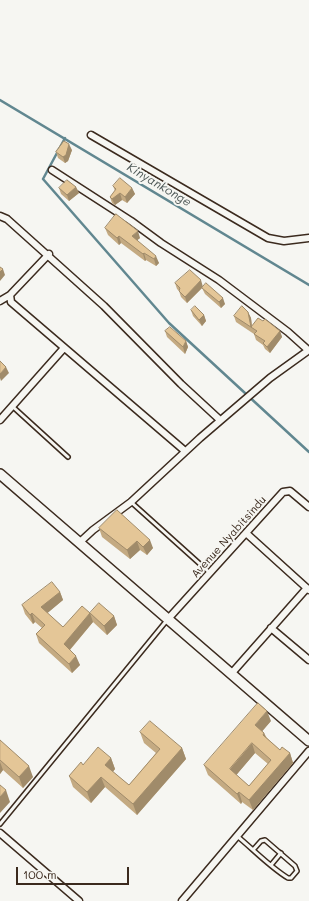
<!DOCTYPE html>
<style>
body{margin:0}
#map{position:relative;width:309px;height:901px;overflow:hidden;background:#f6f6f2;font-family:Mali,sans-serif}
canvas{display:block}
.scale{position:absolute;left:16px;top:867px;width:113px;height:18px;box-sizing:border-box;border:2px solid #3b2a1e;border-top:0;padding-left:5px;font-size:12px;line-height:14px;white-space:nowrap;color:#3b2a1e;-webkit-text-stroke:3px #f6f6f2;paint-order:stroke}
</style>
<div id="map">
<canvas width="309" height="901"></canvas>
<div class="scale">100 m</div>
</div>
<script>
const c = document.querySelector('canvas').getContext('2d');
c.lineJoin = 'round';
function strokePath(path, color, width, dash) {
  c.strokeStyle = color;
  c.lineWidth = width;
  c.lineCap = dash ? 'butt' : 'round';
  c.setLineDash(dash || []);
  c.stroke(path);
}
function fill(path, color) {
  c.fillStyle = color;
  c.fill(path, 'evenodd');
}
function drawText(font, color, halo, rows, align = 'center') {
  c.font = font + ' Mali,sans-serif';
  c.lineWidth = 4;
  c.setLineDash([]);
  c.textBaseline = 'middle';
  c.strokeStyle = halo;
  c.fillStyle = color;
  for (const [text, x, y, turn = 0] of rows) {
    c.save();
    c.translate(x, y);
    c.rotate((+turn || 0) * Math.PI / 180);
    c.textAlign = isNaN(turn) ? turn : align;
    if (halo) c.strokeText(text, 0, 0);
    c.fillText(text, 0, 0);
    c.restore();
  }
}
const stream = new Path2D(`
 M0,100L309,285
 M65,138L43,179L169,323L309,452`);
const lane = new Path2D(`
 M12,406L68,457
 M131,502L210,573
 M0,824L168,619
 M237,836C254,850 270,867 288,878H291L297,871L295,866L265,840L261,841L253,850
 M271,865L281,853`);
const street = new Path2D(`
 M91,135L268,238L284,241L309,238
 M52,170L131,221L161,243L219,280L288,332L308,350
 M0,216L7,219L104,306L181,384L220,420
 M49,254L10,295L11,302L185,451
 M0,301L10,295
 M0,420L64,348
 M246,533L309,590
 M80,542L93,530L131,502L200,438L270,378L309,350
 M168,619L283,492L290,491L309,507
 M271,628L309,660
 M231,674L307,588
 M0,833L79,901
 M182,901L309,751`);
const secondary = new Path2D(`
 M0,474L309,741`);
const wall = new Path2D(`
 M72,150L68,161L65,163L58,158L56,152Z
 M113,186L132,188L135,194L127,203L122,200L115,205L112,203L110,197L115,191Z
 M76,187L79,193L69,201L61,194L59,188Z
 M105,228L140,238L137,240L159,263L156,266L146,260L145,261L121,243L119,245L108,235Z
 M175,283L203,287L187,303L181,297L179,291L177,289Z
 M202,288L225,304L221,308L205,294Z
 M191,310L204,315L206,321L202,326L193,316Z
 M248,312L251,318L252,326L280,331L282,337L270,353L265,349L263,345L256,340L254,334L236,322L234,316Z
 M165,331L186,341L188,347L185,354L167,337Z
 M117,510L153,548L147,555L140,550L130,559L102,537L99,528Z
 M60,592L63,600L47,613L63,627L90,613L114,616L117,625L107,635L93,622L70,650L80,665L72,673L39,643L36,634L42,628L35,622L33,624L25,614L22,605Z
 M271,721L262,731L264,733L267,738L280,750L290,753L293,763L253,810L242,802L241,804L208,775L204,765ZM255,753L268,764L249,786L236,775Z
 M140,732L182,748L186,759L137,815L105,787L91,803L73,787L69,776L83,765L111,758L115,769L113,772L129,785L156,753L144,743Z
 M0,740L33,777L23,788L3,770L0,774Z`);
const shadedWall = new Path2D(`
 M69,144L72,150L68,161L65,163L63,157Z
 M76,187L79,193L69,201L67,195Z
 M132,188L135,194L127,203L125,197Z
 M120,193L122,200L115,205L112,199Z
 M138,231L140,238L134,243L132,236Z
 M119,236L121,243L119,245L117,238Z
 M144,253L146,260L145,261L143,254Z
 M156,256L159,263L156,266L154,259Z
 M3,269L5,275L0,281V272Z
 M201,280L203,287L187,303L185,297Z
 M223,298L225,304L221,308L219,302Z
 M248,312L251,318L252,328L251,327Z
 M204,315L206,321L202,326L199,320Z
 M280,331L282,337L270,353L267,347Z
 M186,341L188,347L185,354L183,347Z
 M6,367L9,373L1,381L0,378V374Z
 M150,540L153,548L147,555L143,547Z
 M137,541L140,550L130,559L127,550Z
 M60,592L63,600L44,616L41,607Z
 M32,613L35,622L33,624L30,615Z
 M90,613L93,622L67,653L64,644Z
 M114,616L117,625L107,635L104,626Z
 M76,656L80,665L72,673L69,664Z
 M267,711L271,721L259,735L255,725Z
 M264,733L268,743L263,735Z
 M252,743L255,753L233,779L230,769Z
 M182,748L186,759L137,815L133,804Z
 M290,753L293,763L253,810L249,800Z
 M111,758L115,769L109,776L105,765Z
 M0,762L3,770L0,774Z
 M29,766L33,777L23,788L19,777Z
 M101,777L105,787L91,803L87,792Z
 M6,790L10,802L0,813V797Z
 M239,792L242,802L241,804L237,794Z`);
const building = new Path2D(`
 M64,141L69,144L66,155L63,157L56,152Z
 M120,178L132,188L125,197L120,193L112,199L110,197L116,189L113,186Z
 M67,180L76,187L67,195L59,188Z
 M116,214L138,231L132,236L156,256L154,259L144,253L143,254L119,236L117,238L105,228Z
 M0,267L3,269L0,272Z
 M190,270L201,280L185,297L179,291L180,288L175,283Z
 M206,283L223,298L219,302L202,288Z
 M195,306L204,315L199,320L191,310Z
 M242,306L248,312L251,327L258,318L263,321L265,319L280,331L267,347L263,343L265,341L254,334L257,331L234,316Z
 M170,327L186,341L183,347L165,331Z
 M0,361L6,367L0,374Z
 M117,510L150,540L143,547L137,541L127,550L99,528Z
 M52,582L60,592L41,607L63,627L82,606L90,613L64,644L76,656L69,664L36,634L45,625L32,613L30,615L22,605Z
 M99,603L114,616L104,626L90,613Z
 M258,703L267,711L255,725L264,733L263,735L280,750L282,747L290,753L249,800L239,792L237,794L204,765ZM252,743L271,760L249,786L230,769Z
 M150,721L182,748L133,804L101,777L87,792L69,776L81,762L83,765L98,747L111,758L105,765L129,785L160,749L140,732Z
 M0,740L29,766L19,777L0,760Z
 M0,785L6,790L0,797Z`);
const streetNames = [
 ["Avenue Nyabitsindu",229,537,-48]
];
const waterNames = [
 ["Kinyankonge",159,185,31]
];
strokePath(stream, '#618790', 2.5);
strokePath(lane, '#3b2a1e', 6);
strokePath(street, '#3b2a1e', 9);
strokePath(secondary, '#3b2a1e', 12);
strokePath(lane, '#f6f6f2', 3);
strokePath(street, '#f6f6f2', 6);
strokePath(secondary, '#f6f6f2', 9);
fill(wall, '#c4aa82');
fill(shadedWall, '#a08b6a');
fill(building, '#e4c697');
strokePath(building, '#a08b6a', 1);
drawText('11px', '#3b2a1e', '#f6f6f2', streetNames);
drawText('italic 12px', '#4e5857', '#f6f6f2', waterNames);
</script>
